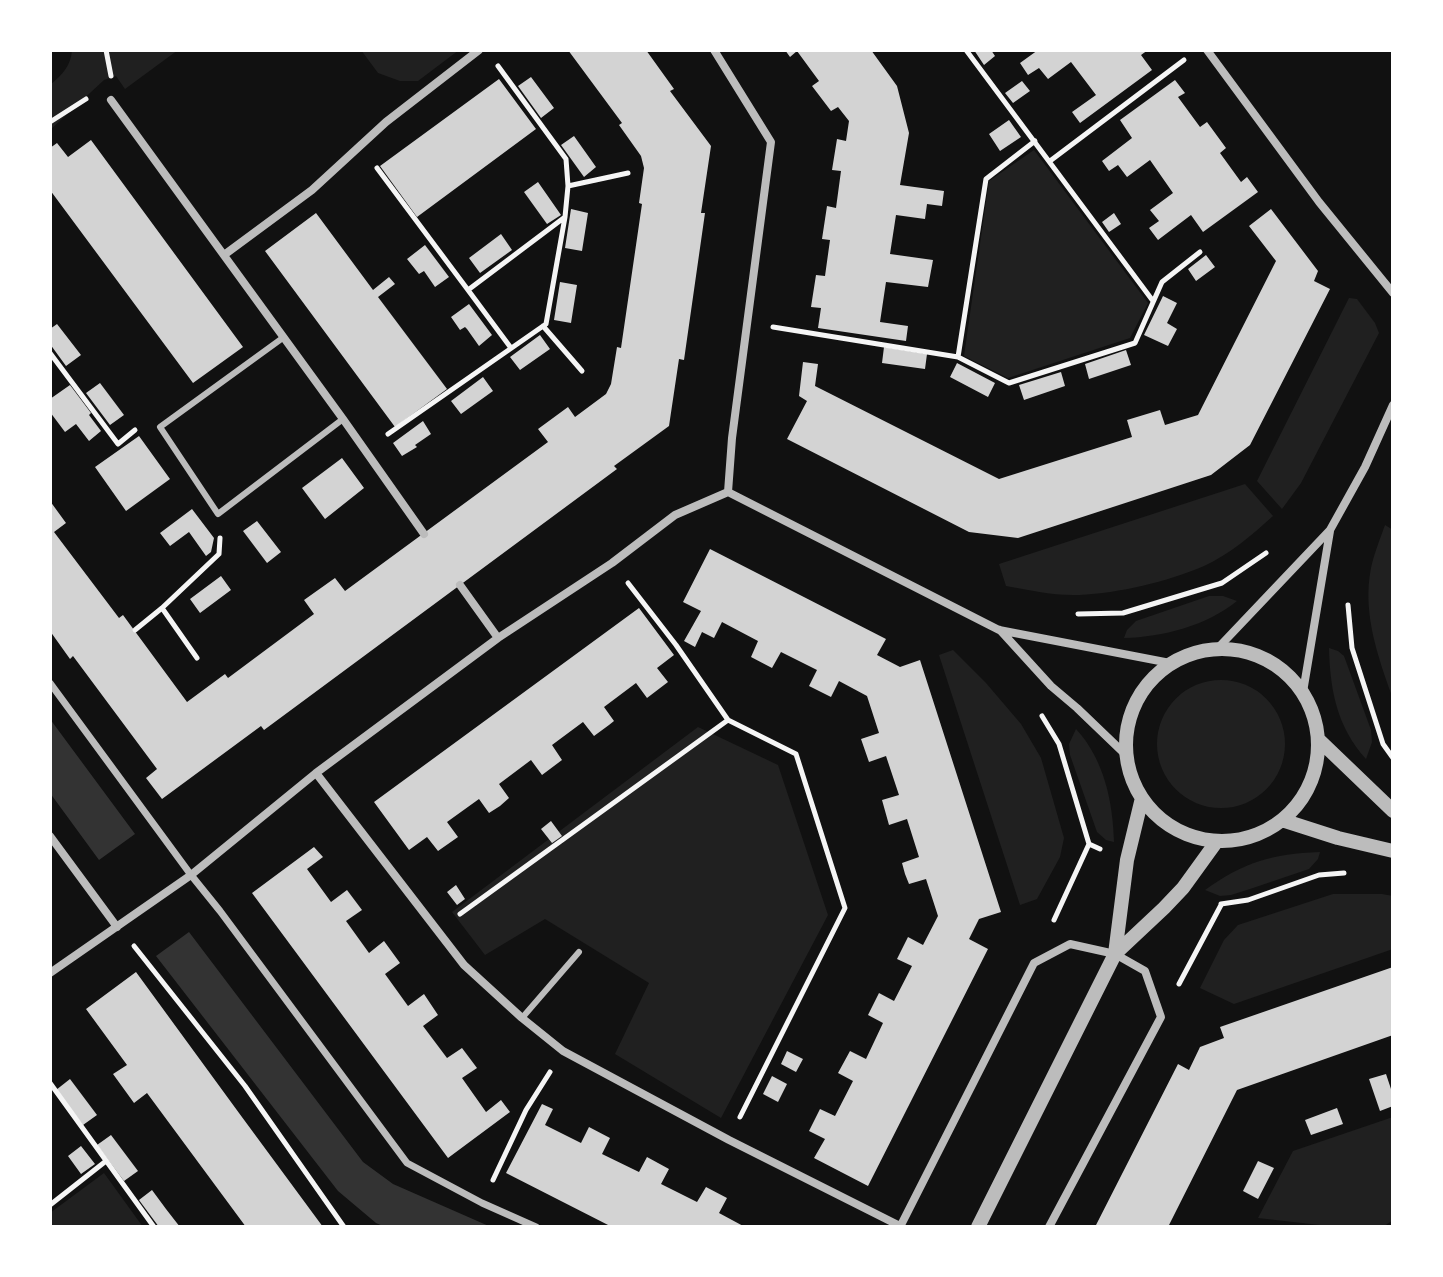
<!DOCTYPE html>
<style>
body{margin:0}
#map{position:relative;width:1443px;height:1277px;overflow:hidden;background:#111;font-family:Mulish,sans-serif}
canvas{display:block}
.frame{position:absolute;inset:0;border:52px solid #fff;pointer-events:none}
</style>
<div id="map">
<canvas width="1443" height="1277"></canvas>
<div class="frame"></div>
</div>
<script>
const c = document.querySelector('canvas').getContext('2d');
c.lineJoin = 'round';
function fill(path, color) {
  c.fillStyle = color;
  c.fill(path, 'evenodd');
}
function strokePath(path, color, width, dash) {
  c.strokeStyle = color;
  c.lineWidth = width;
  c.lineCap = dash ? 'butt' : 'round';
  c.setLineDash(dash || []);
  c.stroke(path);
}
const green = new Path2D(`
 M72,50H178L125,89L116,76L104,80L50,130V85C62,75 71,66 72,50Z
 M361,50H459L418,81H400L378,73Z
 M1034,150L1148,303L1130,338L1008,378L964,356L989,181Z
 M1349,298L1357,299L1375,323L1379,333L1301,483L1282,509L1257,481Z
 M1245,484L1273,516C1252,535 1230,554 1204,566C1166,582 1120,593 1079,595C1054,596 1030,590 1006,586L999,564Z
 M1385,525L1393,530V699C1378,657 1362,613 1371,568C1374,554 1380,539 1385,525Z
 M1209,596H1223L1237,601C1206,626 1163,637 1124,638L1127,630L1136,621Z
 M1329,648L1338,651L1344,656L1371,730L1372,742L1366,759C1337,727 1330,690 1329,648Z
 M953,650L986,683L1021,724L1041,758L1064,838L1060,857L1037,899L1020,905L939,655Z
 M1157 744a64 64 0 1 1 128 0a64 64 0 1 1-128 0Z
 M698,727L778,765L828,915L721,1118L615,1054L649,983L545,919L485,955L452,912Z
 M1076,729C1104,759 1113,802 1114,842L1106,840L1097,832L1070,755L1069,744Z
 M1320,852L1318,859L1309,869L1250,889L1231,895L1220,896L1205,890C1244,862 1272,854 1320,852Z
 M1333,894H1382L1393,896V949L1234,1004L1200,988L1224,940L1238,925Z
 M1393,1117V1220L1383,1227H1337L1258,1218L1293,1151Z
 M104,1173L143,1227H50V1213Z`);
const water = new Path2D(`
 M50,719L135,834L99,860L50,793Z
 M189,932L363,1162L393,1184L491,1227H385L376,1223L338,1191L156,956Z`);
const building = new Path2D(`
 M568,50H646L674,89L670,91L711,146L701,213H705L684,360L679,359L669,426L614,466L617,469L264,730L261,726L162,799L146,778L157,769L73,656L70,659L50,631V501L66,523L54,532L119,618L123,615L187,702L225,674L228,678L314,614L304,600L335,578L345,591L548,442L538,429L568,407L575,417L606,394L611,384L617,347L621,348L642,204L639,203L644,168L641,156L619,125L622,123Z
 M785,50H871L897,86L909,133L900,185L944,191L942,206L927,204L925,219L896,215L890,254L933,260L928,287L886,282L880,322L908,326L906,341L818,328L821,308L811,307L816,275L825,276L830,240L822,239L827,206L836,208L841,171L832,170L837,139L846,141L849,121L838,107L831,111L812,86L819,81L797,51L790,57Z
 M974,50H991L995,56L984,65Z
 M1038,50H1148L1141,55L1152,70L1080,123L1072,112L1096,95L1071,62L1048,79L1039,68L1028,75L1020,63Z
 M531,77L554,108L541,118L518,86Z
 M499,79L536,129L417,217L380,166Z
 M1175,80L1185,93L1178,97L1200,127L1207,122L1226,148L1220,153L1241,182L1247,177L1258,192L1203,232L1191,215L1158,240L1149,228L1159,221L1150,210L1173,193L1150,160L1127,177L1118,165L1109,171L1102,161L1132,138L1120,120Z
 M1022,81L1030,91L1013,103L1005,93Z
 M1009,120L1021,137L1000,151L989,134Z
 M574,136L596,167L584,177L561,145Z
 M91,140L243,347L193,383L50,190V148L57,143L68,157Z
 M538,182L561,215L547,224L524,192Z
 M571,209L588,213L582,251L565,248Z
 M1271,209L1318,271L1314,281L1330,289L1250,445L1211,475L1018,538L969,532L787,439L807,401L799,396L803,362L818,364L815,386L999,479L1132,437L1127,420L1160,410L1165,425L1198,415L1276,261L1249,226Z
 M316,213L373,290L389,277L395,284L378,297L447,389L395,427L265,251Z
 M1114,213L1121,224L1109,232L1102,222Z
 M501,234L512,250L480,273L469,258Z
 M425,245L449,277L435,287L424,271L419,274L407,259Z
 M1206,255L1215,267L1196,281L1188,269Z
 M560,282L577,285L571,323L554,320Z
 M1163,296L1177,303L1167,323L1177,329L1168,346L1144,335Z
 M469,304L492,335L479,346L467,329L465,327L460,330L451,317Z
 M57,324L81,355L66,366L50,344V329Z
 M540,335L550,349L520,370L510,357Z
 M884,347L927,354L925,369L882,363Z
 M1126,350L1131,365L1089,379L1085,364Z
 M957,363L995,383L988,397L950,377Z
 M1061,372L1065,386L1024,400L1019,385Z
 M483,377L493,391L461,414L451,401Z
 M100,383L124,415L110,425L86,393Z
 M70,385L91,413L89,415L101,431L89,441L76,424L65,432L50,412V399Z
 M423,421L431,434L415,445L417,447L402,456L393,443Z
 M139,436L170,479L126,511L95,467Z
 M342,458L364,488L325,519L302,488Z
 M192,509L214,538L211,552L206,556L189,532L170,546L160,533Z
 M257,521L281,552L267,563L243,531Z
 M710,549L886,639L877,655L900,667L920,660L1001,912L979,919L969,939L988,949L868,1186L814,1158L825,1139L809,1131L820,1109L835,1116L853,1081L838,1073L850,1051L866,1059L883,1023L868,1015L879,993L894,1001L912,966L897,959L908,937L923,945L938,916L926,879L909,884L905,874L902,863L919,857L907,819L889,825L882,800L899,795L886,756L869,762L861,739L879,733L867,696L839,681L831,697L809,686L817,670L781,652L772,668L751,657L758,641L722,622L714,638L702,632L695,647L684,641L701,611L683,602Z
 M221,576L231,590L200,613L190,599Z
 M639,608L674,655L657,668L668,682L647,698L636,683L604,707L614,721L609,725L594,736L583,722L552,745L562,760L542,775L531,760L499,784L509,798L500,806L489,813L479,799L447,822L458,837L438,851L427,837L409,850L374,802Z
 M551,821L562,836L552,843L541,829Z
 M314,847L323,857L307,869L331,902L347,890L362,910L346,921L369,953L384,941L400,963L385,974L408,1006L424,994L438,1015L423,1026L447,1058L462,1048L477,1068L462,1078L486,1112L501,1100L510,1112L448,1158L252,893Z
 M456,885L465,899L457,905L447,892Z
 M1393,967V1035L1237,1090L1168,1227H1095L1178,1064L1189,1070L1200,1047L1224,1038L1220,1027Z
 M136,972L239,1113L323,1227H246L147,1093L134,1103L113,1074L127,1065L86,1009Z
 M787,1051L803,1059L796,1072L781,1064Z
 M1386,1074L1393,1095V1106L1380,1111L1369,1079Z
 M772,1076L787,1084L778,1102L763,1094Z
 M70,1079L97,1115L83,1125L56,1090Z
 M542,1104L553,1109L545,1125L581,1143L589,1127L610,1138L602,1154L639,1172L647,1157L669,1169L661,1184L697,1202L706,1187L727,1198L719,1213L745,1227H612L506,1173Z
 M1337,1108L1343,1124L1311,1135L1305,1120Z
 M111,1135L138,1171L124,1181L97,1145Z
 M81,1146L95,1164L81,1174L68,1156Z
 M1258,1161L1274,1168L1258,1199L1243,1191Z
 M152,1190L166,1209L180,1227H159L139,1200Z`);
const path = new Path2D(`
 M106,50L111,76
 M966,50L1153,301
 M50,122L86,99
 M1035,141L986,179L958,357L1009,383L1135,343L1162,282L1200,252
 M1050,161L1184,60
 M377,168L468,290L565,217L568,186L566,159L498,66
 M568,186L628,173
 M468,290L511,348
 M543,326L582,371
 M773,327L958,357
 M50,353L118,444L135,430
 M388,434L546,324L565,217
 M628,583L676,645L728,720L796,754L845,908L740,1117
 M1348,605L1352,648L1383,744L1393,758
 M162,608L219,554L220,538
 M1078,614L1123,613L1222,583L1266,553
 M135,630L162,608L197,658
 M1042,716L1059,744L1089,844L1100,849
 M1221,904L1248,900L1319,875L1344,873
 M460,914L728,720
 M1054,920L1089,844
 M134,946L245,1086L344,1227
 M1179,984L1221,905
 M50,1083L154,1227
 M493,1180L526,1110L550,1072
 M50,1205L106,1161`);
const service = new Path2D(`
 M284,337L160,427L218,514L343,419
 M522,1018L579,952`);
const pedestrian = new Path2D(`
 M50,683L191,875L220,911L407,1163L482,1203L536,1227`);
const minor = new Path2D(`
 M714,50L771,142L732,438L728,492
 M1207,50L1319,202L1393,293
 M111,100L343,419L424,534
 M224,255L312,190L386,122L479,50
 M460,585L498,638
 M1000,630L1051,686L1077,708L1126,755
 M1217,649L1330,530L1365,467L1393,405
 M1303,692L1330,531
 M316,773L464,965L522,1018L563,1051L729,1140L900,1226
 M50,836L117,927
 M50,973L191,875L316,773L498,638L612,563L675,515L728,492L999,630L1170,663
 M900,1227L1034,963L1070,944L1115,954L1145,971L1161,1017L1049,1227`);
const tertiary = new Path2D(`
 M1126 745a96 96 0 1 1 192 0a96 96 0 1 1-192 0Z
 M1319,740L1393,811
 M1282,820L1338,838L1393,851
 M1115,954L1164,908L1183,888L1217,841
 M978,1227L1115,954L1127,860L1142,798`);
fill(green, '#202020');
fill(water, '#333');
fill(building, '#d3d3d3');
strokePath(path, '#f5f5f5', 5);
strokePath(service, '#bcbcbc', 6);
strokePath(pedestrian, '#bcbcbc', 7);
strokePath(minor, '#bcbcbc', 8);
strokePath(tertiary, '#bcbcbc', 14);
</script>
